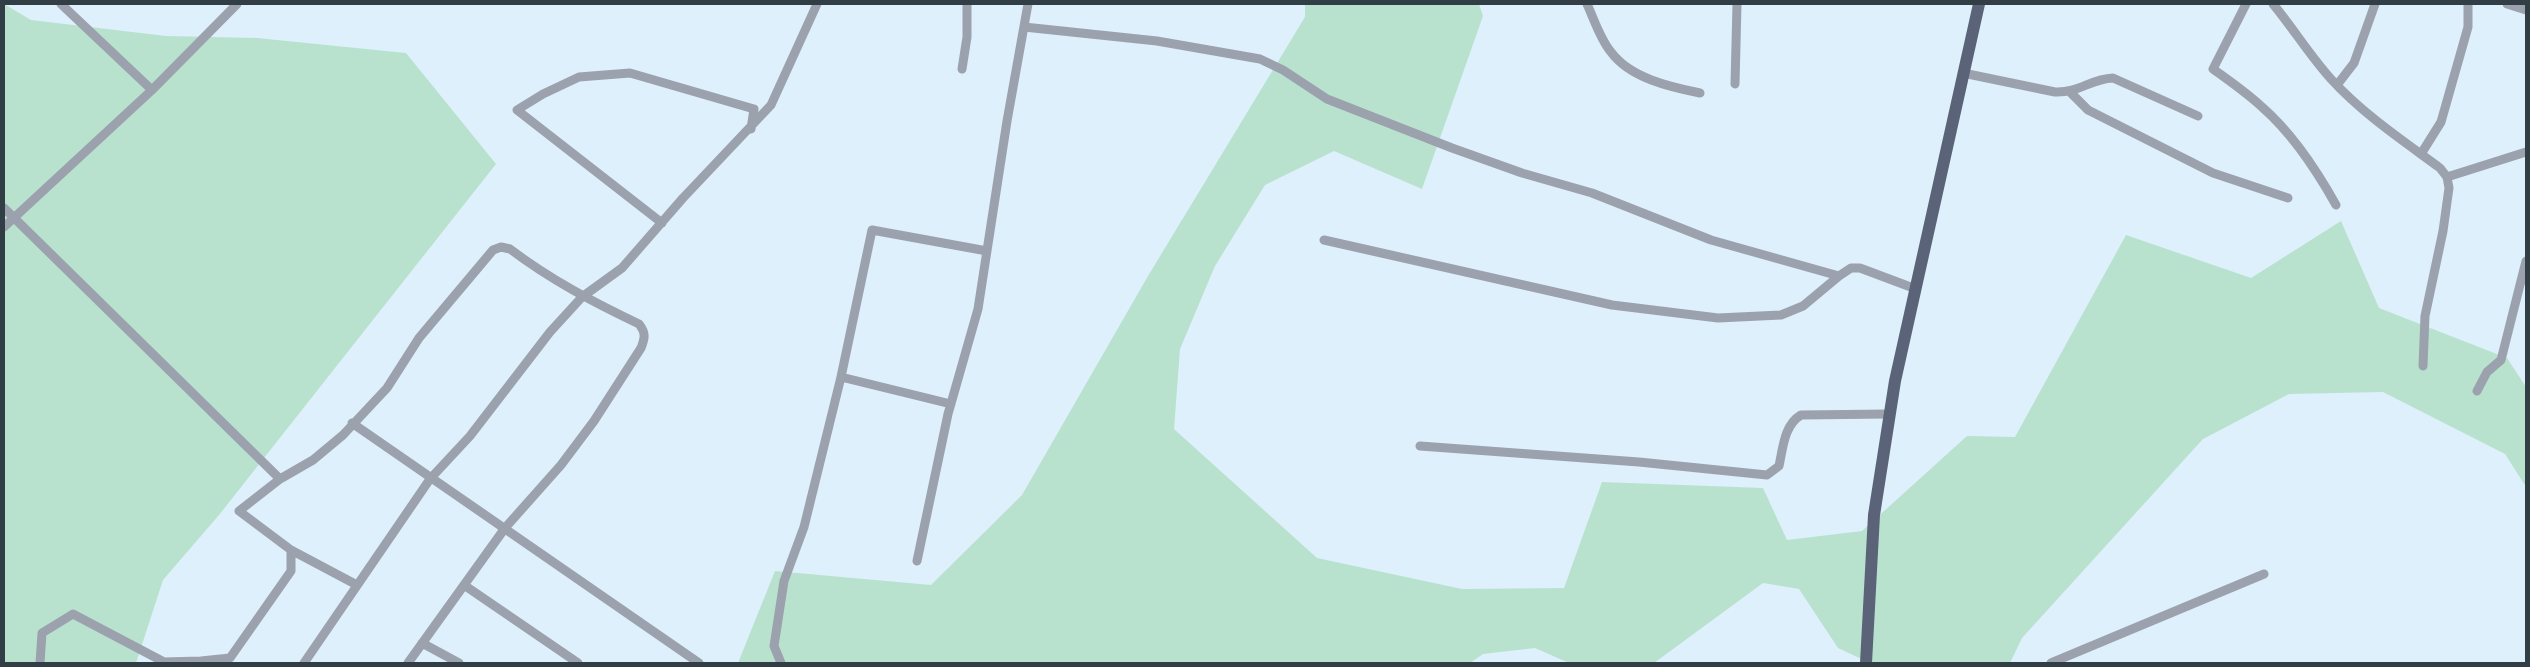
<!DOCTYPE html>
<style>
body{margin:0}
#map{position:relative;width:2530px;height:667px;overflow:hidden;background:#ddf0fb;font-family:"Asap Condensed",sans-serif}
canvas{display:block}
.frame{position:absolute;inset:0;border:5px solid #313e45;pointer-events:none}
</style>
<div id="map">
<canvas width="2530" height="667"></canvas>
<div class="frame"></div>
</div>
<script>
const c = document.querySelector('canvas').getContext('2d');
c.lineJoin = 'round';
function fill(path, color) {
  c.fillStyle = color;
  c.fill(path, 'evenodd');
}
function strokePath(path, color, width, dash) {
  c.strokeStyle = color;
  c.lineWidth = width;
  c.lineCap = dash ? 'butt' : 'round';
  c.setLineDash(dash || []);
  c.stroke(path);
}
const green = new Path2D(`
 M4,4L31,20L166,36L257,38L406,53L496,164L219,515L163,580L136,663H4Z
 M1305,4H1479L1483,16L1422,189L1334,151L1265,185L1215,266L1180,349L1174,429L1317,558L1462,589L1564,588L1602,482L1763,488L1787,540L1862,531L1967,436L2015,437L2126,235L2251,278L2341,221L2379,308L2507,358L2526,387V487L2505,454L2383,392L2289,394L2203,439L2022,638L2010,663H1870L1838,648L1799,589L1763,583L1654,663H1569L1535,648L1483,654L1470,663H738L775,571L931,585L1022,495L1148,276L1305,17Z`);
const street = new Path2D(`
 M61,4L152,90
 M1587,4C1594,19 1600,39 1611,52C1630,78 1670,87 1700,93
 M2246,4L2213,69C2230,81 2247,93 2262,107C2292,133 2317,171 2336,205
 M2273,4C2293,28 2310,56 2331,79C2363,114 2402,140 2440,168L2447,177L2449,188L2443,231L2425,316L2423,366
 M2507,4L2526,10
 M1024,27L1157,41L1260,59L1283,70L1327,99L1452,148L1522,173L1592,193L1711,240L1839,276
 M962,69L967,37V4
 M1963,73L2055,92C2079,93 2090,79 2113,78L2198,116
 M1735,84L1737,4
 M2337,85L2354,63L2375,4
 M2070,92L2088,110L2213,173L2288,198
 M2421,154L2441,122L2468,27V4
 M2447,177L2526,152
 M4,208L280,479
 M662,223L517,110L543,94L579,77L630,73L754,109L751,129
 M4,227L152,90L237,4
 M1324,240L1612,305L1718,318L1781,315L1803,306L1839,276L1851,268H1860L1916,289
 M2477,391L2487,372L2501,360L2526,261
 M951,404L841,377L872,230L987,251
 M352,423L699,663
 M1420,446L1639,462L1767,475L1779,466C1783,448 1784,425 1801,415L1889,414
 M917,561L948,414L978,309L1007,121L1028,4
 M357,585L291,550L239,511L280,479L313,460L343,435L387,388L419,338L493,250L501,247L510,249C551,280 593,302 639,324C646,333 645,338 641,348L594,421L561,465L505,528L408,663
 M464,585L578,663
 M422,643L459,663
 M40,663L42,633L73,614L164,662L201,661L230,658L291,571V550
 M304,663L430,479L470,436L550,332L582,297L622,268L683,198L771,105L817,4
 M781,663L774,646L784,581L804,527L841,377
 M2051,663L2264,574`);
const primary = new Path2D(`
 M1866,663L1874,515L1895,381L1979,4`);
fill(green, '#b9e2ce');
strokePath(street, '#9ca1ae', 9);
strokePath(primary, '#5a6378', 12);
</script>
